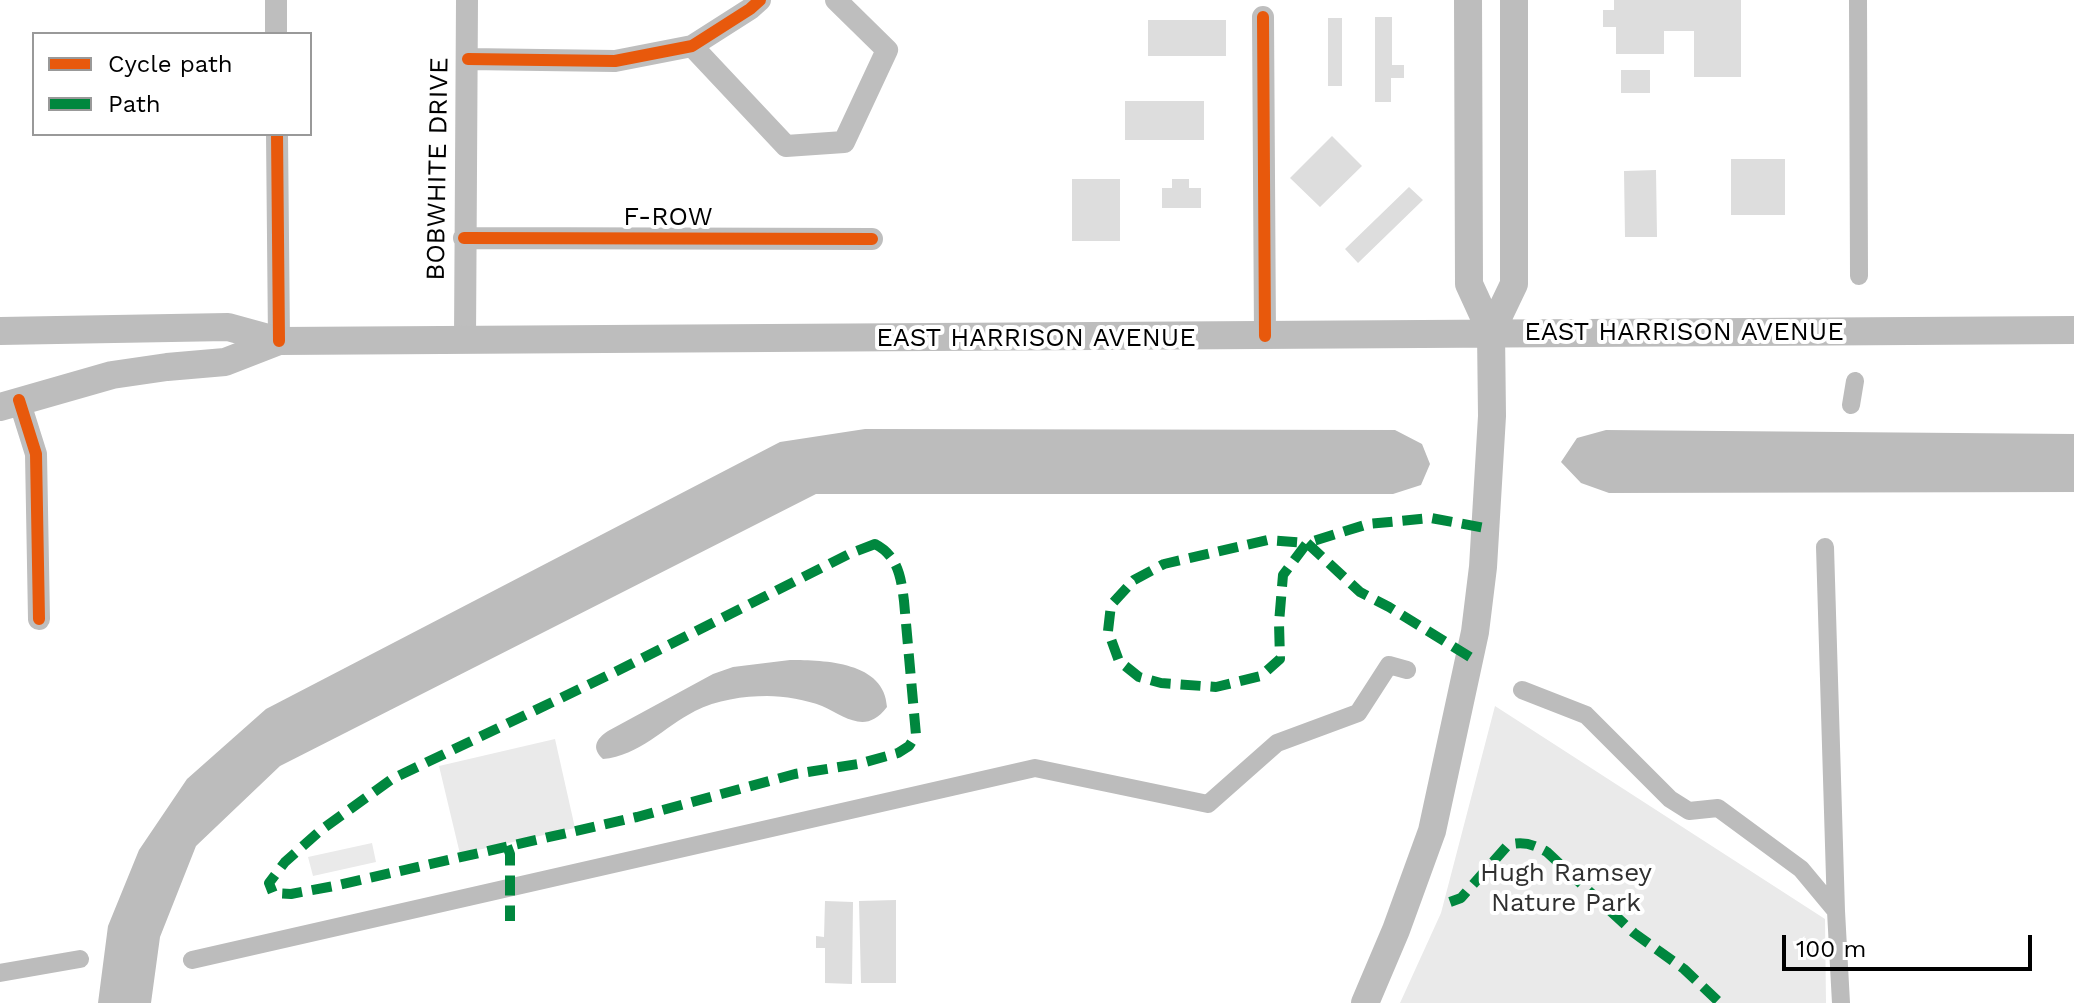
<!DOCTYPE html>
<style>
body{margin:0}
#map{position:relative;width:2074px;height:1003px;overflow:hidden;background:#fff;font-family:"Work Sans",sans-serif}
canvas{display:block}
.legend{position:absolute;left:32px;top:32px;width:280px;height:104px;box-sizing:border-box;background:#fff;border:2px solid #999;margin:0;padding:10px 14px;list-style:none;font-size:24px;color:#000}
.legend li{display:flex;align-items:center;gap:16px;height:40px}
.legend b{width:40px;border:2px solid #999}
.scale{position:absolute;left:1782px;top:935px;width:250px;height:36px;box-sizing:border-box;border:4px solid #000;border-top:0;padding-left:10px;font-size:24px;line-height:28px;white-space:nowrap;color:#000;-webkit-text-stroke:6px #fff;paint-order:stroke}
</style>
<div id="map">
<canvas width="2074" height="1003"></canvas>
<ul class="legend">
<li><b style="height:10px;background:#e8590c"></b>Cycle path</li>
<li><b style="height:10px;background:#00873e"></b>Path</li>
</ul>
<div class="scale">100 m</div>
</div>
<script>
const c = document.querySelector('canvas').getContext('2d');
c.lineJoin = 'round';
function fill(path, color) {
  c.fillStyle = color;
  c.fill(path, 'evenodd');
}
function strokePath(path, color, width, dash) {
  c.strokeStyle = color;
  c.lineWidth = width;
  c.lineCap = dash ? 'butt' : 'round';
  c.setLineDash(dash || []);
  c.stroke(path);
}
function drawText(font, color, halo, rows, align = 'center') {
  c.font = font + ' "Work Sans",sans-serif';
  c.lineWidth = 8;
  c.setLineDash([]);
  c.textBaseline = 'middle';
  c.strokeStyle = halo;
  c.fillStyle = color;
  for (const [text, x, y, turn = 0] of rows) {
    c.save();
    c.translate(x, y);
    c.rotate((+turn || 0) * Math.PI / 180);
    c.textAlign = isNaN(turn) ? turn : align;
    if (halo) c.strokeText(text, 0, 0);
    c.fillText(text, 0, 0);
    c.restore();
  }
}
const green = new Path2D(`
 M1495,706L1825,919L1826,1003H1400L1441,913Z
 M555,739L575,828L460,854L439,766Z
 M372,843L376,862L313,876L308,857Z`);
const water = new Path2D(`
 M865,429L1395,430L1422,444L1430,464L1421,485L1393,494H816L280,766L196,846L160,937L151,1003H98L108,926L139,850L187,779L266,709L780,442Z
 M1606,430L2074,434V492L1609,493L1581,483L1561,462L1577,438Z
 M790,660C825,660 885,662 887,707C866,735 846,717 822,706C807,700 784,696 767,696C744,696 716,700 695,711C664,727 639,756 603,759C591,748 596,739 608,731L713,674L733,667Z`);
const canal = new Path2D(`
 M1858,0L1859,276
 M1851,405L1855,381
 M1825,547L1836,911
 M1522,690L1586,715L1670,799L1689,811L1718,808L1801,869L1836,911L1841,1003
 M192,960L1035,768L1208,804L1277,743L1358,713L1389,665L1407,670
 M0,973L80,959`);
const building = new Path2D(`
 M1614,0H1741V77H1694V31H1664V54H1616V27H1603V10H1614Z
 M1375,17H1392V65H1404V78H1391V102H1375Z
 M1328,18H1342V86H1328Z
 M1148,20H1226V56H1148Z
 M1621,70H1650V93H1621Z
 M1125,101H1204V140H1125Z
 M1332,136L1362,166L1320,207L1290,178Z
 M1731,159H1785V215H1731Z
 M1656,170L1657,237H1625L1624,171Z
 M1072,179H1120V241H1072Z
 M1172,179H1189V188H1201V208H1162V188H1172Z
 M1409,187L1423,200L1358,263L1345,249Z
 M896,900V983H861L859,901Z
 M825,901L853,902L852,984L825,983V948H816V936L824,937Z`);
const minor = new Path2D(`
 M276,0V34
 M1263,17L1265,336
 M692,46L786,146L844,142L887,50L836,0
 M468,59L615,61L692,46L750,9L760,0
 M277,134L279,341
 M464,238L872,239
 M465,340L467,0
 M19,400L36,454L39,619`);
const major = new Path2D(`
 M0,331L228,327L279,341L2074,330
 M1491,332L1514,284V0
 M0,407L112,375L167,367L225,362L279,341
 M1365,1003L1396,930L1432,831L1475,632L1483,567L1492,416L1491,332L1469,284L1468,0`);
const quiet = new Path2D(`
 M875,544C898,556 901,577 904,601L916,735L909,746L898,753L858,764L795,774L637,817L334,886L291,894L273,893L269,883L285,862L321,830L392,779L617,671L849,554Z
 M1470,657L1389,607L1360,592L1307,543L1268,540L1164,564L1134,580L1111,605L1108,631L1119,661L1139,677L1161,683L1216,687L1261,676L1280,659L1279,623L1283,575L1307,543L1368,524L1431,518L1485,528
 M507,846L510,854V921
 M1450,902L1461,898L1508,845C1523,841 1533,844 1547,852L1634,933L1684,969L1720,1003`);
const cycleway = new Path2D(`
 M1263,17L1265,336
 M468,59L615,61L692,46L750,9L760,0
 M277,134L279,341
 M464,238L872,239
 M19,400L36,454L39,619`);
const streetNames = [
 ["BOBWHITE DRIVE",438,169,-89],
 ["F-ROW",668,217],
 ["EAST HARRISON AVENUE",1684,332],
 ["EAST HARRISON AVENUE",1036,338]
];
const parkNames = [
 ["Hugh Ramsey",1566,873],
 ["Nature Park",1566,903]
];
fill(green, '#eaeaea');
fill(water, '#bcbcbc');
strokePath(canal, '#bcbcbc', 18);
fill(building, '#ddd');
strokePath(minor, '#bebebe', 22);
strokePath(major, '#bdbdbd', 28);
strokePath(quiet, '#00873e', 10, [20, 10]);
strokePath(cycleway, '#e8590c', 12);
drawText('26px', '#000', '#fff', streetNames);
drawText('26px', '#303030', '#fff', parkNames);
</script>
